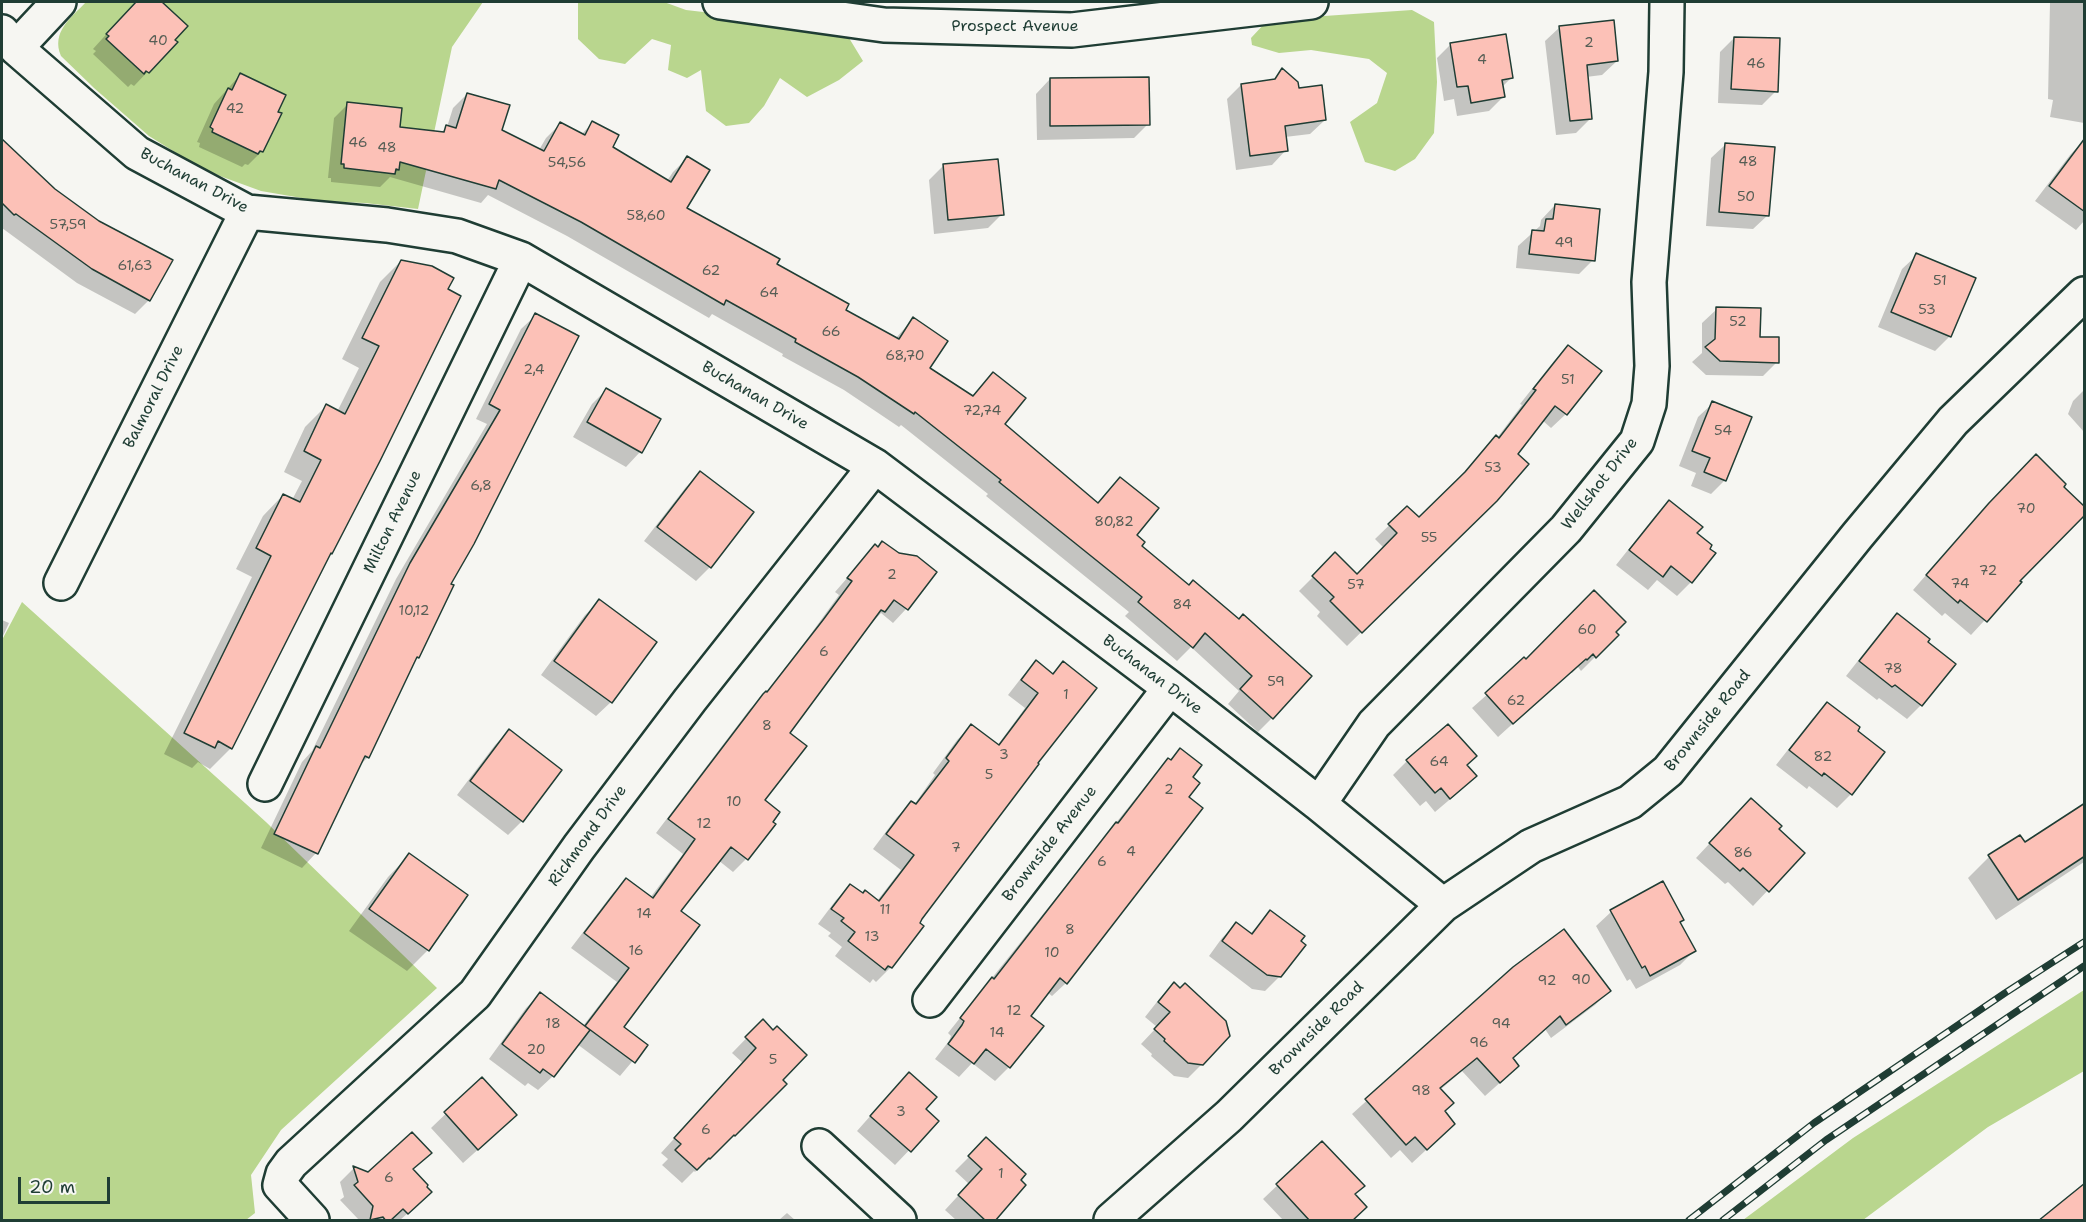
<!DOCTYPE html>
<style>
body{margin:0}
#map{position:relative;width:2086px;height:1222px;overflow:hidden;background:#f6f6f2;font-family:"Shantell Sans",sans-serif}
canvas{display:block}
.frame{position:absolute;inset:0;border:3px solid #1f3d34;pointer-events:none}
.scale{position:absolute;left:18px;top:1177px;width:92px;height:27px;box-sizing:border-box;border:3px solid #1f3d34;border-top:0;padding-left:8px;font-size:18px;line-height:21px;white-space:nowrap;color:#1f3d34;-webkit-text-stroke:4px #f6f6f2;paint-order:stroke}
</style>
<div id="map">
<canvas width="2086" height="1222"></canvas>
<div class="frame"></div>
<div class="scale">20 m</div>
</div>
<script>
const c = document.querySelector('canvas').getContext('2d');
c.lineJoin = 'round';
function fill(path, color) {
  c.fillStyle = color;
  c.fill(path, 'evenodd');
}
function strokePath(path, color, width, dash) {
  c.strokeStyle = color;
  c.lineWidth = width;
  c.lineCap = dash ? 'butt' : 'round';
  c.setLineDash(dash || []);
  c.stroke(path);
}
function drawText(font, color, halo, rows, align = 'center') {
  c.font = font + ' "Shantell Sans",sans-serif';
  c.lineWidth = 6;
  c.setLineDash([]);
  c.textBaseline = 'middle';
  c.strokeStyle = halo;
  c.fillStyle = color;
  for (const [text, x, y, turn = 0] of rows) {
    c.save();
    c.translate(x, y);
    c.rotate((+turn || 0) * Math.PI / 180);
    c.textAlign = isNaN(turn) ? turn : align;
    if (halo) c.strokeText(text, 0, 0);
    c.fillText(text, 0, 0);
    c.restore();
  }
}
const green = new Path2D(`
 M86,2H483L452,47L418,209L365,203L319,201L261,191L220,176L194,164L149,136L94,88L61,56C51,32 71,18 86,2Z
 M578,2H664L686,10L729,15L801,27L849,38L863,61L839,80L807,97L780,78L764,106L749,123L726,126L706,111L701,70L687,78L668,70L671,45L652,39L625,64L599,59L578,39Z
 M1412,10L1434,22L1437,82L1434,133L1415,159L1395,171L1365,162L1350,122L1377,103L1387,73L1369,59L1311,50L1279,53L1252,45L1251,38L1265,23L1295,18Z
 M22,602L266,822L437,988L281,1130L251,1175L255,1213L246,1220H2V640Z
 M2084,990V1071L1988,1127L1863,1220H1743L1853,1138Z`);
const shadow = new Path2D(`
 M142,2H160L186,26L173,40L176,42L134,86L131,84L128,87L93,54L96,51L93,49L121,18Z
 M2050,2H2084V123L2050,117L2053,100L2048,99Z
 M1560,27L1617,61L1602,75L1586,77L1591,118L1576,133L1556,135L1545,41Z
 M1734,38L1776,91L1762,105L1718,103L1720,52Z
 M1451,44L1511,78L1502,87L1503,97L1489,111L1457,116L1454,99L1444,101L1437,58Z
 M1282,70L1325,120L1310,134L1285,137L1286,150L1272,165L1236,170L1227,99L1241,85L1272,81Z
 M240,75L262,151L248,165L245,164L242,167L199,147L200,143L197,142L214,104Z
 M1050,79L1148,124L1134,138L1037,140L1036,94Z
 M467,94L500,131L539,150L546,138L560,124L581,135L592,123L611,148L667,181L673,172L687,158L685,208L844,311L895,339L913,319L928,368L971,397L993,374L1003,425L1097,504L1120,479L1135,536L1140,546L1189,587L1238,620L1272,718L1258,732L1228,704L1239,691L1191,647L1177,661L1125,616L1129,612L986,496L988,494L901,425L899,427L844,390L782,356L783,354L712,314L709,318L567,236L488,195L481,203L390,177L380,187L331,182V178H328L334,118L348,104L399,128L441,133L447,127L453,108Z
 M2084,140V221L2076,230L2035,201L2070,155Z
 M2,142L54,190L149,300L135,314L77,283L2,228Z
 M1726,144L1768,215L1753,229L1706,226L1711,158Z
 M943,166L1002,214L988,228L934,234L929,180Z
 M1555,205L1593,260L1579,274L1516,268L1518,246L1540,226L1541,220Z
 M1917,255L1974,279L1949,337L1935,351L1878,327L1902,269Z
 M401,261L432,268L231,748L210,769L198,762L192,768L164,754L252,577L236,569L263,516L283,495L292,500L302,481L284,472L305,427L326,406L337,412L359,368L342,359L380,282Z
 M1717,309L1759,338L1777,362L1763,376L1706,375L1692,362L1702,353V323Z
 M536,315L449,584L418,657L413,662L368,757L357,768L316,853L302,868L261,848L302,762L312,751L396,579L487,424L476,419L521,329Z
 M1568,347L1566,414L1551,428L1542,420L1516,455L1481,515L1347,646L1317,616L1320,612L1299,591L1335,555L1357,576L1384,548L1375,539L1407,508L1419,519L1452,486L1481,452L1496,438H1497L1522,405L1520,404L1554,361Z
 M606,390L659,420L640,452L626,467L573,437L592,404Z
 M2084,390V432L2068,414L2073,401Z
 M1713,403L1725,480L1711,494L1691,486L1696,473L1679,466L1698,417Z
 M2036,457L2018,581L2020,582L1971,635L1945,613L1942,616L1913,590L1975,519Z
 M700,473L710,567L696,581L644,541L686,487Z
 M1669,502L1695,534L1691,582L1677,596L1657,580L1648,590L1616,565L1655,516Z
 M875,546L935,572L906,609L893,623L881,613L870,625L788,733L762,801L746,859L733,872L718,860L679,911L622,1027L646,1045L620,1076L577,1044L553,1076L538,1090L528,1083L525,1086L489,1059L526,1008L540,994L583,1026L617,982L571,948L613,893L626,880L650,898L683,854L656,833L750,709L764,696L810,635L839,595L835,592Z
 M600,601L655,642L611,702L596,716L541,675L585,615Z
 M1897,615L1926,642L1954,664L1921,705L1907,719L1879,698L1877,700L1846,676L1883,629Z
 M2,620L9,623L2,638Z
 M1614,632L1617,635L1581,671L1578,667L1572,673L1570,672L1498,737L1472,708L1525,661Z
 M1036,662L1052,674L1063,663L1036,763L918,924L922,927L891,967L876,982L873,979L870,983L835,956L842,947L828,936L831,933L818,924L836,900L850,886L877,901L901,870L873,849L897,817L911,803L914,805L935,775L933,773L957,740L971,726L997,746L1025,708L1008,695L1022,677Z
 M1828,704L1851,794L1837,808L1809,786L1807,789L1776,765L1813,718Z
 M509,731L522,821L508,835L457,795L495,745Z
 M1180,750L1191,777L1066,983L1052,996L1047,992L1029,1016L1009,1067L995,1081L972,1063L959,1077L935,1059L949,1041L951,1036L948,1033L1155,774Z
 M1407,761L1466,765L1461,790L1435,812L1426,801L1420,806L1393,775Z
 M2084,807V862L1996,920L1968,878L1989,857L2025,844Z
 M1737,814L1777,829L1803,853L1753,906L1728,882L1725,884L1696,858Z
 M409,855L428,950L407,971L349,931L388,877Z
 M1662,883L1679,922L1694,951L1680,965L1636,989L1630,979L1627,981L1596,926L1611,912Z
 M1270,912L1280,976L1265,991L1252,989L1209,956L1222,938L1236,924L1250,934Z
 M1514,968L1609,991L1595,1005L1551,1038L1545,1029L1511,1059L1503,1080L1485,1096L1462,1071L1440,1090L1443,1112L1439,1138L1412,1163L1400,1150L1391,1158L1352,1114Z
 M1174,984L1202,1064L1188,1078L1174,1076L1151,1056L1152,1054L1141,1044L1157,1027L1145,1017L1160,998Z
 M763,1021L781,1080L785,1084L720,1149L719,1148L695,1172L694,1171L682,1183L662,1165L668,1159L661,1153L743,1063L732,1053Z
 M482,1079L501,1129L463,1163L431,1128Z
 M895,1088L937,1121L895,1165L857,1131Z
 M1322,1143L1354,1195L1351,1220H1283L1263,1199Z
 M972,1154L1024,1174L993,1220H956L945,1210L969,1184L955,1171Z
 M354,1168L369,1173L412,1170L416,1206L400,1220H359L340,1200L344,1197L340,1182Z
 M787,1213L795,1220H779Z`);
const building = new Path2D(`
 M136,2H162L188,26L175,40L178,42L149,73L146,71L144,74L106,39L109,36L106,34Z
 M1614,20L1618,61L1587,65L1592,119L1570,121L1559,26Z
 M1506,34L1513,78L1502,80L1505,97L1471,103L1468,86L1457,87L1450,43Z
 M1734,37L1780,38L1778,92L1731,89Z
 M1282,68L1298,82L1299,88L1322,85L1326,120L1285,126L1288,151L1250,156L1241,84L1275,79Z
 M240,73L286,95L278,112L282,113L263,152L260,151L258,154L212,132L213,129L210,127L228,88L232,90Z
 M1149,77L1150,125L1050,126V78Z
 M467,93L510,105L502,130L544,151L560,122L585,135L592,121L619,135L613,147L671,182L687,156L710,170L687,208L780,259L777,264L849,304L846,310L899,339L913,317L948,341L930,368L973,396L993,372L1026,398L1005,424L1098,503L1120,477L1159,508L1137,535L1145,542L1142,546L1189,585L1193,580L1239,619L1243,614L1312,676L1273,719L1240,689L1252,676L1205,633L1193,648L1138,602L1142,597L999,482L1001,480L915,412L914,414L858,377L795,342L796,339L726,300L724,305L581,222L499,180L496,189L400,162L399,170L396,169L395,174L344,168V164H341L347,102L402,108L400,127L444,132L446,125L456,128Z
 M2085,138V212L2049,186Z
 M2,139L55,189L99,221L173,260L150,301L92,269L16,214L14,215L2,203Z
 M1725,143L1775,147L1769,216L1719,212Z
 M998,159L1004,215L948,220L943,164Z
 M1555,204L1600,209L1595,261L1529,254L1532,230L1544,231L1546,219H1553Z
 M1916,253L1976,278L1951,337L1891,312Z
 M401,260L432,266L454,278L448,289L461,296L380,461L332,554L331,553L232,749L218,741L215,748L184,733L271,556L256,548L283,494L300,502L321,460L304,451L326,404L345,414L379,346L362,338Z
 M1716,307L1761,308L1760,337H1779V363L1720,361L1705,347L1715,339Z
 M535,313L579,336L474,544L451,584L454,585L419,658L417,657L369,758L365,756L318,854L274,834L316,746L320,748L410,563L500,410L489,404Z
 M1568,345L1602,371L1567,415L1555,406L1518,454L1529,464L1497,501L1362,633L1330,601L1334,597L1312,576L1335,552L1357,574L1397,533L1388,524L1407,506L1419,517L1465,472L1496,435L1499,438L1536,390L1533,389Z
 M606,388L661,419L642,453L587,422Z
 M1712,401L1752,417L1726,481L1704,472L1710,458L1692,451Z
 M2036,454L2066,484L2064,487L2085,507V515L2020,581L2022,582L1987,622L1960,600L1958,603L1926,575L1989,503Z
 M700,471L754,512L711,568L657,527Z
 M1669,500L1703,527L1697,533L1712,545L1710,549L1716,553L1692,583L1671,566L1663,577L1629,550Z
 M882,541L899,553L917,556L937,572L908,610L894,600L885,612L881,610L790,733L807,746L765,800L780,812L773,822L776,824L748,860L731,847L681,911L700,925L624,1027L648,1045L635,1063L585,1026L629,968L584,933L626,878L653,898L695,839L668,819L763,694L766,691L767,692L823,620L852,581L847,578L875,544L878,547Z
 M1594,590L1626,622L1616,632L1619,635L1596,658L1593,654L1587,660L1586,659L1513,724L1485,693L1524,657L1526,659Z
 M599,599L657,642L612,703L554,661Z
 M1897,613L1930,639L1928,642L1956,664L1922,706L1895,685L1892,687L1859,661Z
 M1036,660L1053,674L1063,661L1097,688L1038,763L1039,764L922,919L920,923L924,926L892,968L888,966L885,970L848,941L855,932L841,921L844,918L831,909L850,884L863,893L865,890L879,901L914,855L886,834L911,801L916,804L949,761L946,758L971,724L999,745L1038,693L1021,680Z
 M1827,702L1860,727L1858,731L1885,752L1852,795L1824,773L1822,776L1789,750Z
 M1448,724L1477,756L1467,765L1477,776L1450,799L1441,788L1435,793L1406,760Z
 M509,729L562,770L523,822L470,781Z
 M1180,748L1202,765L1193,777L1200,783L1189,797L1203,808L1067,984L1060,978L1031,1016L1044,1026L1010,1068L986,1049L974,1064L948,1044L962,1025L964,1021L960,1018L992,977L994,979L1116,822L1118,823L1168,758L1171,760Z
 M1751,798L1782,826L1779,829L1805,853L1769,892L1743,868L1740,871L1709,843Z
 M2085,803V856L2018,900L1988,855L2020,835L2025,842Z
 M409,853L468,895L429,951L369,909Z
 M1663,881L1684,920L1680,922L1696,951L1650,976L1645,966L1642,968L1610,910Z
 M1270,910L1305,936L1301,941L1306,945L1281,977L1267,975L1222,941L1236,922L1252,934Z
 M1564,929L1611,991L1566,1025L1560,1016L1513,1058L1519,1066L1500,1083L1477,1058L1440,1088L1454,1103L1445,1111L1455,1124L1427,1150L1415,1137L1406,1145L1365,1099L1513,967Z
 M1174,982L1180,988L1185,983L1226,1021L1230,1036L1203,1065L1188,1063L1164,1041L1165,1039L1154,1029L1170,1012L1158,1002Z
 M540,992L590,1030L554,1077L543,1069L540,1073L502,1044Z
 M763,1019L773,1030L777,1026L807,1055L783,1080L787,1084L735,1136L734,1135L710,1159L709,1158L697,1170L675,1150L681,1144L674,1138L756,1048L745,1037Z
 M909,1072L937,1097L926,1109L939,1121L911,1152L870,1116Z
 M482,1077L517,1115L478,1150L444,1112Z
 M412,1132L432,1153L413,1169L428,1185L427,1187L432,1192L408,1214L403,1209L390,1221H386L383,1217L370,1220L373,1206L354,1185L358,1182L353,1166L368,1172Z
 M986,1137L1026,1174L1021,1180L1026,1185L995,1221H986L958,1195L982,1169L968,1156Z
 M1322,1141L1365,1186L1355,1194L1367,1207L1352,1221H1310L1276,1184Z
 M2085,1183V1221H2038Z`);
const minor = new Path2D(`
 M720,2L884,25L1072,30L1311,2
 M2,32L16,48L137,153L247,212L387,225L457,236L521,259L875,466L1170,688L1319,804L1443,905
 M16,48L59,2
 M61,583L247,212
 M265,784L521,259
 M1319,804L1374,724L1566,529L1637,441L1649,404L1652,366L1649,282L1666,72L1667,2
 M930,1000L1170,688
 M819,1146L899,1220
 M312,1220L280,1185L283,1174L291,1163L475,994L579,847L690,700L875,466
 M1111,1220L1229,1116L1443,905L1531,846L1630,802L1668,771L1857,536L1953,421L2084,294`);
const rail = new Path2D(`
 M1689,1220L1814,1123L2005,993L2084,942
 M1723,1220L1826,1140L2084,966`);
const numberNames = [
 ["40",158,41],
 ["2",1589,43],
 ["4",1482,60],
 ["46",1756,64],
 ["42",235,109],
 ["46",358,143],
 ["48",387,148],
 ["48",1748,162],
 ["54,56",567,163],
 ["50",1746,197],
 ["58,60",646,216],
 ["57,59",68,225],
 ["49",1564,243],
 ["61,63",135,266],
 ["62",711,271],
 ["51",1940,281],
 ["64",769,293],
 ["53",1927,310],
 ["52",1738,322],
 ["66",831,332],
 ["68,70",905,356],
 ["2,4",534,370],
 ["51",1568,380],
 ["72,74",982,411],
 ["54",1723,431],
 ["53",1493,468],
 ["6,8",481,486],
 ["70",2026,509],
 ["80,82",1114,522],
 ["55",1429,538],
 ["72",1988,571],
 ["2",892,575],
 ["74",1960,584],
 ["57",1356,585],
 ["84",1182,605],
 ["10,12",414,611],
 ["60",1587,630],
 ["6",824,652],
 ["78",1893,669],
 ["59",1276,682],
 ["1",1066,695],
 ["62",1516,701],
 ["8",767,726],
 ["3",1004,755],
 ["82",1823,757],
 ["64",1439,762],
 ["5",989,775],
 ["2",1169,790],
 ["10",734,802],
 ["12",704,824],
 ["7",956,848],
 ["4",1131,852],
 ["86",1743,853],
 ["6",1102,862],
 ["11",885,910],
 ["14",644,914],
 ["8",1070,930],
 ["13",872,937],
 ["16",636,951],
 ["10",1052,953],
 ["90",1581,980],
 ["92",1547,981],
 ["12",1014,1011],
 ["18",553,1024],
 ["94",1501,1024],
 ["14",997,1033],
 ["96",1479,1043],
 ["20",536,1050],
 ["5",773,1060],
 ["98",1421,1091],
 ["3",901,1112],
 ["6",706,1130],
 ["1",1001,1174],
 ["6",389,1178]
];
const streetNames = [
 ["Prospect Avenue",1015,27],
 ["Buchanan Drive",194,181,28],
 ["Buchanan Drive",755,396,30],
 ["Balmoral Drive",154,397,-63],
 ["Wellshot Drive",1600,484,-52],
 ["Milton Avenue",393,522,-64],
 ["Buchanan Drive",1152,675,37],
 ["Brownside Road",1708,721,-51],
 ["Richmond Drive",588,836,-54],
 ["Brownside Avenue",1050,844,-52],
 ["Brownside Road",1317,1029,-45]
];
fill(green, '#b9d68e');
fill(shadow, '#0003');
fill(building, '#fcc1b7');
strokePath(building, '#1f3d34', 1.5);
strokePath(minor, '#1f3d34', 38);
strokePath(minor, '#f6f6f2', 33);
strokePath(rail, '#1f3d34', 7);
strokePath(rail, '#f6f6f2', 4.5, [14]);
drawText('14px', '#565e55', null, numberNames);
drawText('16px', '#1f3d34', '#f6f6f2', streetNames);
</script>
